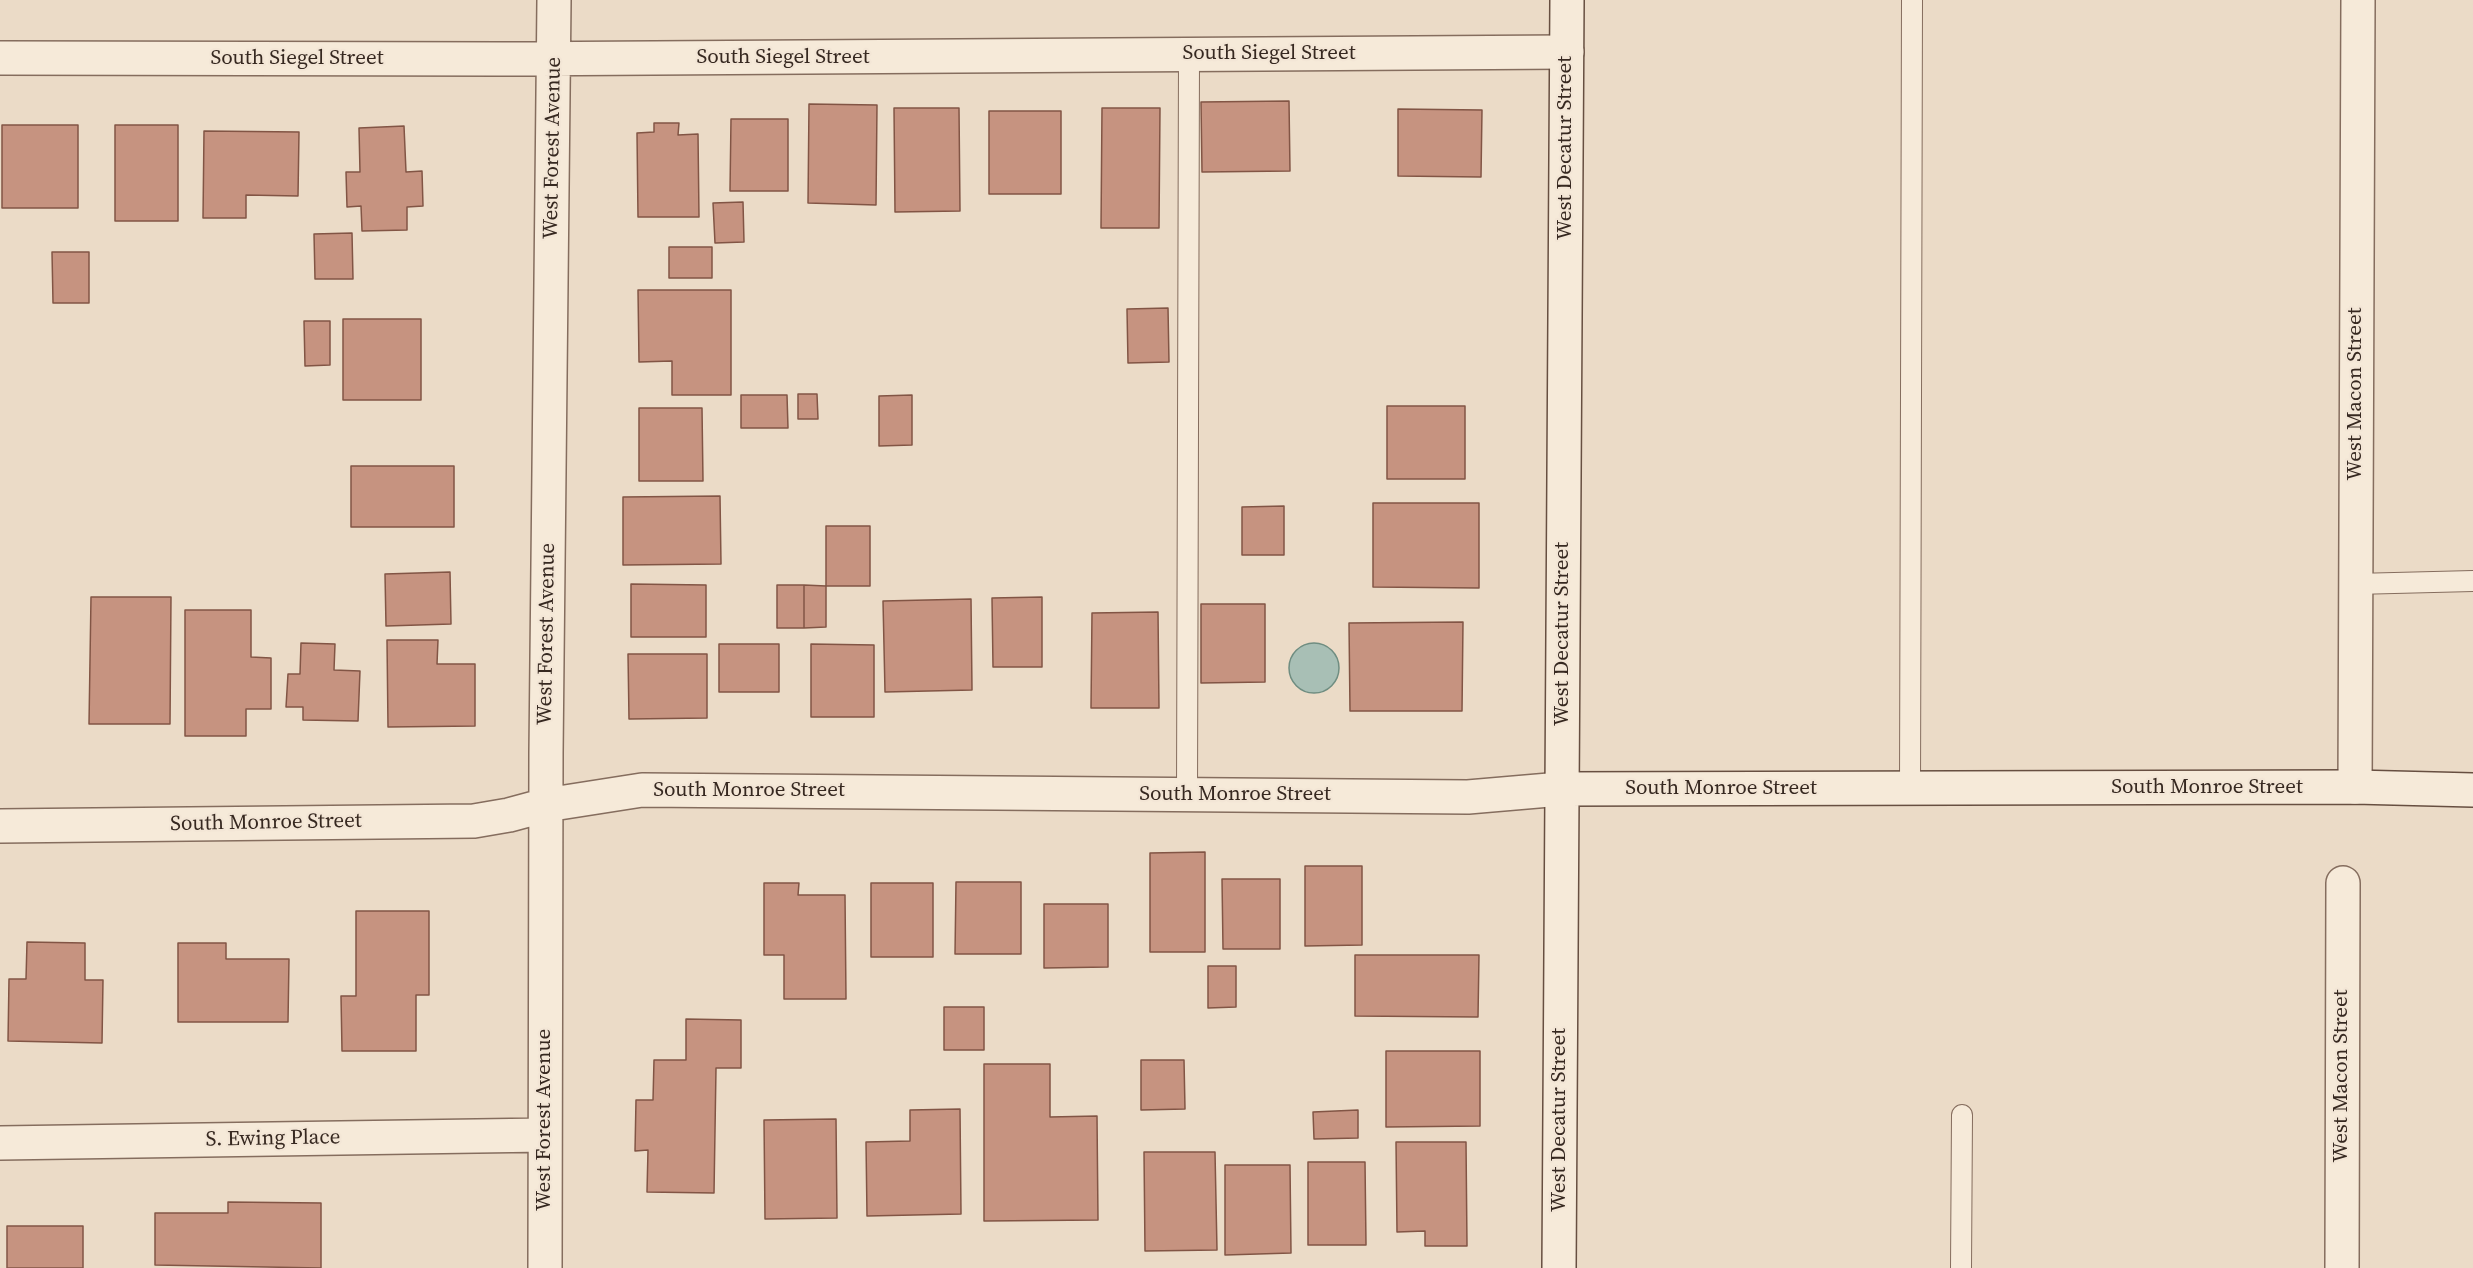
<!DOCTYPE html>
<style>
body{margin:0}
canvas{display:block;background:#ebdbc7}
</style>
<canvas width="2473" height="1268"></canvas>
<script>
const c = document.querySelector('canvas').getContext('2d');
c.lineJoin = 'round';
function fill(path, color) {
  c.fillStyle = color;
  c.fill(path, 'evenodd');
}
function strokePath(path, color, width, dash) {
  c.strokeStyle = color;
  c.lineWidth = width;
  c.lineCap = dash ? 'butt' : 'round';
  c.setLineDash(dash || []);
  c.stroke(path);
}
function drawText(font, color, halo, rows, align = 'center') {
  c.font = font + ' "Source Serif 4",serif';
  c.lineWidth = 4.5;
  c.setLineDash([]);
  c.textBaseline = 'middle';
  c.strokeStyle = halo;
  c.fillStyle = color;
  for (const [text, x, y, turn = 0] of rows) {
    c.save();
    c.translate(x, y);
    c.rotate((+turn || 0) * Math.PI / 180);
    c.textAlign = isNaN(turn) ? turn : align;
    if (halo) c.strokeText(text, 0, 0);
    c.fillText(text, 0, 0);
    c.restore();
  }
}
const water = new Path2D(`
 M1289 668a25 25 0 1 1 50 0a25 25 0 1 1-50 0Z`);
const building = new Path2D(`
 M1289,101L1290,171L1202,172L1201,102Z
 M809,104L877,105L876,205L808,203Z
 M894,108H959L960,211L895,212Z
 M1102,108H1160L1159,228H1101Z
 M1398,109L1482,110L1481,177L1398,176Z
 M989,111H1061V194H989Z
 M731,119H788V191H730Z
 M654,123H679L678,135L698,134L699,217H638L637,133L654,132Z
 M2,125H78V208H2Z
 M115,125H178V221H115Z
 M404,126L406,172L422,171L423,206L407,207V230L362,231L361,206L347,207L346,172H360L359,128Z
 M204,131L299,132L298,196L246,195V218H203Z
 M743,202L744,242L715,243L713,203Z
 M352,233L353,279H315L314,234Z
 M669,247H712V278H669Z
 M52,252H89V303H53Z
 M638,290H731V395H672V361L639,362Z
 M1168,308L1169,362L1128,363L1127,309Z
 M343,319H421V400H343Z
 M304,321H330V365L305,366Z
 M798,394H817L818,419H798Z
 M741,395H787L788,428H741Z
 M912,395V445L879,446V396Z
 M1387,406H1465V479H1387Z
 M639,408H702L703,481H639Z
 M351,466H454V527H351Z
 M720,496L721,564L623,565V497Z
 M1373,503H1479V588L1373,587Z
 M1284,506V555H1242V507Z
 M826,526H870V586H826Z
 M450,572L451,624L386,626L385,574Z
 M631,584L706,585V637H631Z
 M777,585H804V628H777Z
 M804,585L826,586V627L804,628Z
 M91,597H171L170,724H89Z
 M1042,597V667H993L992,598Z
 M971,599L972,690L885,692L883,601Z
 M1201,604H1265V682L1201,683Z
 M185,610H251V657L271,658V709H246V736H185Z
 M1158,612L1159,708H1091L1092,613Z
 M1463,622L1462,711H1350L1349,623Z
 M387,640H438L437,664H475V726L388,727Z
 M301,643L335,644L334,670L360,671L358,721L303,720V707H286L288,674H300Z
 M719,644H779V692H719Z
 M811,644L874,645V717H811Z
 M628,654H707V718L629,719Z
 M1205,852V952H1150V853Z
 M1305,866H1362V945L1305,946Z
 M1222,879H1280V949H1223Z
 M956,882H1021V954H955Z
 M764,883H799L798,895H845L846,999H784V955H764Z
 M871,883H933V957H871Z
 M1044,904H1108V967L1044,968Z
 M356,911H429V995H416V1051H342L341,996H356Z
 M27,942L85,943V980H103L102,1043L8,1041L9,979H26Z
 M178,943H226V959H289L288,1022H178Z
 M1355,955H1479L1478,1017L1355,1016Z
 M1208,966H1236V1007L1208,1008Z
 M944,1007H984V1050H944Z
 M686,1019L741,1020V1068H716L714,1193L647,1192L648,1150L635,1151L636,1100H653L654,1060H686Z
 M1386,1051H1480V1126L1386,1127Z
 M1141,1060H1184L1185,1109L1141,1110Z
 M984,1064H1050V1117L1097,1116L1098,1220L984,1221Z
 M960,1109L961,1214L867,1216L866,1142L910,1141V1110Z
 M1358,1110V1138L1314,1139L1313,1112Z
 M836,1119L837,1218L765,1219L764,1120Z
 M1396,1142H1466L1467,1246H1425V1231L1397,1232Z
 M1144,1152H1215L1217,1250L1145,1251Z
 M1308,1162H1365L1366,1245H1308Z
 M1225,1165H1290L1291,1253L1225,1255Z
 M228,1202L321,1203V1268L155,1265V1213H228Z
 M7,1226H83V1268H7Z`);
const lane = new Path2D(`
 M2355,584L2473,581
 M1910,789L1912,0
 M1187,795L1189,55
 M1961,1268L1962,1115`);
const street = new Path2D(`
 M0,58L502,59L1567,52
 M2355,787L2358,0
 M0,826L474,821L509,815L546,805L642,790L1468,797L1561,789
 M0,1143L545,1135
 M545,1268L546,753L554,0
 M2342,1268L2343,883`);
const secondary = new Path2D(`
 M1561,789L2355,787L2473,790
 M1559,1268L1567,0`);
const streetNames = [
 ["South Siegel Street",1269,54],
 ["South Siegel Street",783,58],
 ["South Siegel Street",297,59],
 ["West Forest Avenue",553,148,-89],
 ["West Decatur Street",1566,148,-90],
 ["West Macon Street",2356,394,-90],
 ["West Forest Avenue",547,634,-89],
 ["West Decatur Street",1563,634,-90],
 ["South Monroe Street",2207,788],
 ["South Monroe Street",1721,789],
 ["South Monroe Street",749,791],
 ["South Monroe Street",1235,795],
 ["South Monroe Street",266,823,-1],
 ["West Macon Street",2342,1076,-90],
 ["West Forest Avenue",545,1120,-90],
 ["West Decatur Street",1560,1120,-90],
 ["S. Ewing Place",273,1139,-1]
];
fill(water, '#a8bfb5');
strokePath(water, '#6f8d81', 1.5);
fill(building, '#c69380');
strokePath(building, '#825545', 1.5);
strokePath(lane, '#856d5e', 22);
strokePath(street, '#856d5e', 36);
strokePath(secondary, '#674f41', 36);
strokePath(lane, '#f6ead9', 20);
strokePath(street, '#f6ead9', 33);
strokePath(secondary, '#f6ead9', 33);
drawText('21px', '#362820', '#f3e6d6', streetNames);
</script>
